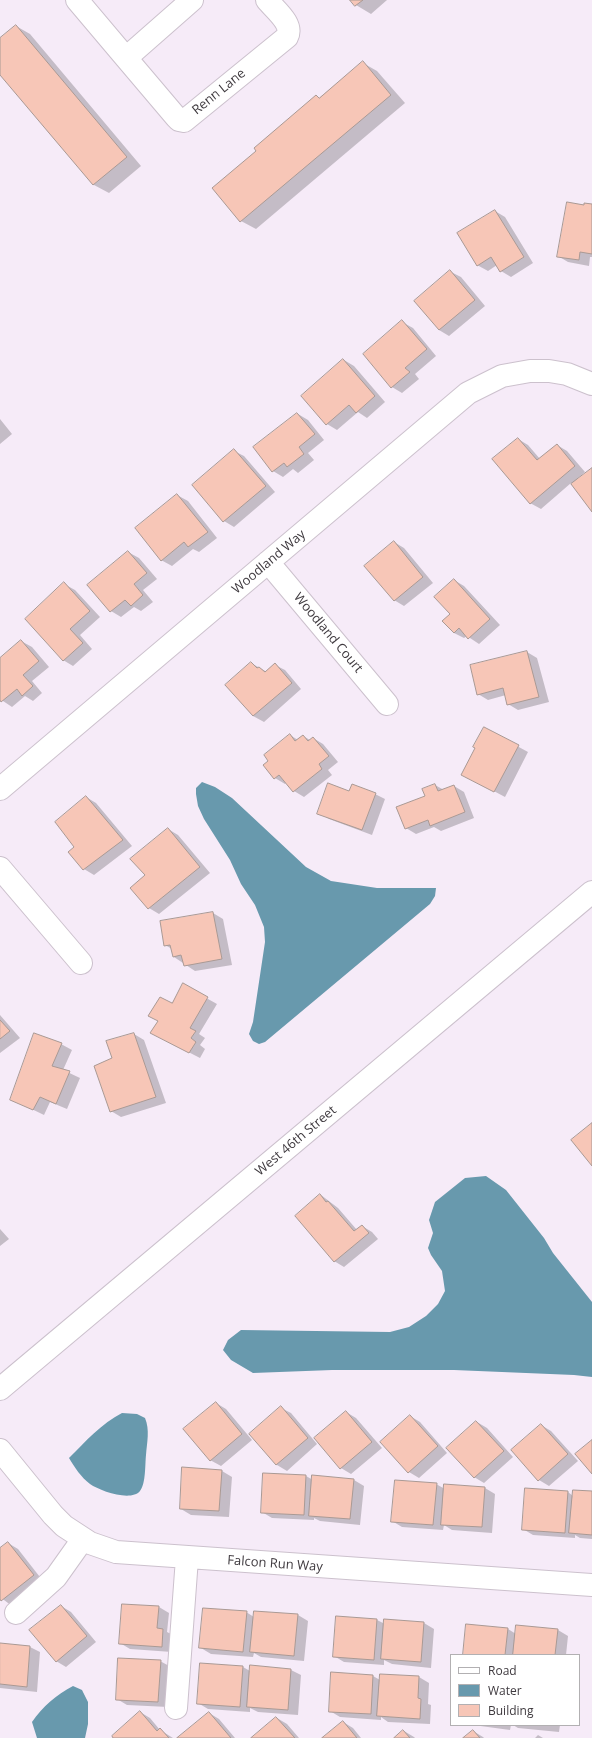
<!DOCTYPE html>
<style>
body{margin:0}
#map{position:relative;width:592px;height:1738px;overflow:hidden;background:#f6ebf8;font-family:"Open Sans",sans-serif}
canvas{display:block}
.legend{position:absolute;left:450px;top:1654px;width:130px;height:72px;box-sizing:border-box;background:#fff;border:1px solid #b2b0b2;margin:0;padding:5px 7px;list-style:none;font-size:12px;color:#3f3a3f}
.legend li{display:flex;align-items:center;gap:8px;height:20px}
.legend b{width:20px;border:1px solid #b2b0b2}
</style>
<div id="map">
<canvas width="592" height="1738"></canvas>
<ul class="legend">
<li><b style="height:5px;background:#fff"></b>Road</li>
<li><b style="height:11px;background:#6899ad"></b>Water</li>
<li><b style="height:11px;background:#f7c6b7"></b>Building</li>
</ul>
</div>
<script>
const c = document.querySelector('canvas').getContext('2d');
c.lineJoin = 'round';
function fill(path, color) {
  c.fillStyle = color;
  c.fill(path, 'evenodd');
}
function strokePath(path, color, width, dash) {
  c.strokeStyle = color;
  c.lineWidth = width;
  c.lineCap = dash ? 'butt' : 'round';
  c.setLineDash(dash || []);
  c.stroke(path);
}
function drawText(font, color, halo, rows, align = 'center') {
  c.font = font + ' "Open Sans",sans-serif';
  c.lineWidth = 3;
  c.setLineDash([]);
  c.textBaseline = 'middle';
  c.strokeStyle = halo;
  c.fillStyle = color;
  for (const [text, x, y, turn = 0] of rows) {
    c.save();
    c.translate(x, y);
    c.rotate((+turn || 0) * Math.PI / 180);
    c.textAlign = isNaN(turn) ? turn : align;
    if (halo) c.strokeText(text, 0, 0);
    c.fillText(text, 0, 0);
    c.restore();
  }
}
const water = new Path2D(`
 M202,782L215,787L232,798L306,867L331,881L377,888H436L435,896L430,904L265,1042L259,1044L253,1041L249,1034L253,1022L265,942L264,927L255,905L241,884L230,860L204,819L198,806L196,794V788Z
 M486,1176L506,1190L544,1238L553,1253L592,1302V1377L574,1375L454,1370H332L253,1373L231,1360L223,1350L228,1340L241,1330L390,1332L409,1327L426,1316L438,1304L445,1291L442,1271L431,1255L428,1248L433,1233L429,1220L435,1202L465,1178Z
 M122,1413L137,1414L145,1418C150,1430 147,1442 146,1455C145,1464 146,1484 140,1491C131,1502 100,1491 90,1484C81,1477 75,1468 69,1458C85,1442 102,1423 122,1413Z
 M73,1686L82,1690L88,1702V1724L85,1738H37L32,1722C43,1706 56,1695 73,1686Z`);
const shadow = new Path2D(`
 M352,0H387L371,14L356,5Z
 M16,26L30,34L141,166L109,193L94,185L0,73V39Z
 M363,63L377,71L405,103L256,229L241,221L257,151L316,96L320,98Z
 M568,203L592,206V257H590L589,266L568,262L558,256Z
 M495,211L505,217L533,263L511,277L501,271L497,265L488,271L477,265Z
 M451,272L461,277L485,306L449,336L439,330Z
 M402,322L413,328L436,356L415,374L419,379L402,393L392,387Z
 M344,360L354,366L385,402L367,418L358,412L337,430L327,424Z
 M298,414L308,420L324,440L308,453L314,460L298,473L293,469L283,477L273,471Z
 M0,419L12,434L0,444Z
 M518,439L528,445L540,459L557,445L567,451L585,472L577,479L578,480L592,470V511L571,483L541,509L530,503Z
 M234,451L244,456L275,492L234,527L224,521L193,485Z
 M177,495L188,501L217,538L199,552L193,549L172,566L161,560Z
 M394,542L404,548L433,583L404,606L394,600Z
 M128,552L139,558L157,579L143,590L153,602L141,611L134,607L121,617L111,611Z
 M454,580L464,586L500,625L479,644L467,636L464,638L454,633L451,614Z
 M64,584L75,590L100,617L80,635L92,649L73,666L63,660Z
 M21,641L32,647L49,667L32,681L42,693L33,701L25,696L12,707L0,699V659Z
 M527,652L537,658L549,702L518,710L508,704L506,695L488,700L478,694L471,666Z
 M251,663L267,672L275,665L285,670L301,689L264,722L253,716L226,685Z
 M484,728L528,752L505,797L473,780L477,748Z
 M290,735L298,740L303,736L310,740L313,738L323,744L338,762L328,770L332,775L304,797L294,791L287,782L285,784L275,778Z
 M435,785L444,790L454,786L464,792L474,818L441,831L434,827L416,834L406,828Z
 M350,792L375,794L385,799L372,835L329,819L319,813Z
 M86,797L96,803L132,846L94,875L84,869L75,847Z
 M168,829L178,835L210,873L159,914L149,908L146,875Z
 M213,913L223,919L232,965L195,971L174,957L172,949L165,945Z
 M183,985L217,1004L199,1034L205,1038L200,1045L205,1049L200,1058L161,1038L159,1021L172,1004Z
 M0,1015L20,1038L0,1053Z
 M134,1034L144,1040L166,1103L121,1117L111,1111L114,1059Z
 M61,1044L72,1050L63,1070L80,1078L67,1109L50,1102L44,1115L11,1099Z
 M321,1195L338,1208L357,1230L362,1226L372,1232L378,1239L344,1267L334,1261Z
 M0,1229L9,1239L0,1246Z
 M216,1403L226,1409L252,1440L221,1466L210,1460Z
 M281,1408L291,1413L317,1444L287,1471L277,1465L250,1434Z
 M346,1412L356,1418L382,1448L351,1474L341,1468L315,1438Z
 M410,1416L420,1422L447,1453L419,1478L409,1472Z
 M477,1422L487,1428L513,1457L484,1483L474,1477Z
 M541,1425L551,1431L578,1461L549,1486L539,1480Z
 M222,1471L232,1477L229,1517L191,1515L181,1509Z
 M306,1476L313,1480H354L364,1486L360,1525L320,1521L314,1518V1520L272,1518L262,1512Z
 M436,1484L445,1489L485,1488L495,1494L492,1533L452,1530L444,1525L443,1530L402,1527L392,1521Z
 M568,1492L573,1496L592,1492V1539L580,1538L575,1535V1538L533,1535L523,1529Z
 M8,1543L18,1549L43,1581L12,1606L0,1597V1549Z
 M61,1606L71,1612L96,1642L66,1667L56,1661Z
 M159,1607L169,1613L167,1632L173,1635L172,1652L130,1649L120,1643Z
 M246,1612L254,1617L298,1615L308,1621L304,1661L261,1657L254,1653L253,1657L211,1654L201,1648Z
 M337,1617L377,1620L385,1624V1620L424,1623L434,1629L431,1668L392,1664L384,1660V1665L344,1662L334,1656Z
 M508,1629L516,1634L558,1630L568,1636L566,1655H464Z
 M0,1644L30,1647L40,1652L37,1692L0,1688Z
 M160,1661L171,1667L168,1707L127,1705L117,1699Z
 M243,1667L250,1671L251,1667L291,1670L301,1675L298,1715L258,1712L250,1708V1712L208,1709L198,1703Z
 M332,1673L373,1676L380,1680L419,1677L429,1683L428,1704L431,1705L430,1724L388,1722L381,1717V1720L340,1717L330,1711Z
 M140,1712L150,1718L160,1730L173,1738H114Z
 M209,1713L219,1719L235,1738H179Z
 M277,1718L287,1724L299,1738H253Z
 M343,1722L353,1728L361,1738H323Z
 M473,1725H511L510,1730Z
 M513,1725H560L559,1732L518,1728Z
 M404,1731L414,1737L415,1738H395Z
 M473,1731L483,1737L484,1738H464Z
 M538,1735L543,1738H535Z`);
const building = new Path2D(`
 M350,0H363L355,6Z
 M16,25L127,157L93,185L0,75V38Z
 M363,61L391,95L240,222L212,188L256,151L254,148L316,95L319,98Z
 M567,202L584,205V203L592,204V254L580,252L579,260L557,257Z
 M495,210L524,257L500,272L491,257L477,266L457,233Z
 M450,270L475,300L439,330L414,301Z
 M402,320L427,349L405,368L410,372L391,388L363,354Z
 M343,359L375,396L356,413L349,405L326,425L301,396Z
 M297,413L315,434L299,447L304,454L287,467L284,463L272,472L253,447Z
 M518,438L537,460L557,444L575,466L530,504L492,459Z
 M234,449L266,486L223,522L192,485Z
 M592,468V512L571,484Z
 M177,494L208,532L188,547L184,542L161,561L135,528Z
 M394,541L423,577L394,601L364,566Z
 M128,551L147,573L134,584L143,595L131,606L125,600L110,612L87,585Z
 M454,579L490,619L468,639L459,628L454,633L442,621L450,614L434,597Z
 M64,582L90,611L70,629L83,643L63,661L25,619Z
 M21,640L39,661L23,675L33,686L22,696L17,689L1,702L0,700V658Z
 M527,651L539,697L507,705L503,688L477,695L470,665Z
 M251,662L257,668L259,667L265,672L275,663L292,683L253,716L225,685Z
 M484,727L519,745L494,792L461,775L475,748L473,747Z
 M290,734L295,741L303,735L308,741L313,737L329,756L319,764L322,769L293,792L279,775L274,779L263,765L268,761L264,755Z
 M328,783L349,791L352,784L376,793L362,830L317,814Z
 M435,784L438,791L454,785L465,812L430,826L428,820L405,829L396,807L425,796L422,789Z
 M86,796L123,840L83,870L68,852L74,847L55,822Z
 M168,828L200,867L148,909L130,888L145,875L130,859Z
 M213,912L222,959L184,966L181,955L173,957L170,945L164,946L160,921Z
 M183,983L208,997L190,1028L196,1031L191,1038L196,1042L189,1053L150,1033L158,1021L148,1016L160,997L172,1003Z
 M0,1020L10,1031L0,1039Z
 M34,1033L62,1043L52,1066L70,1071L56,1104L40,1097L33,1110L10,1100Z
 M134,1033L156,1097L110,1112L94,1066L112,1058L106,1041Z
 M592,1123V1166L571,1140Z
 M320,1194L326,1202L328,1201L354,1231L362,1225L369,1233L334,1262L295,1216Z
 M216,1402L242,1434L210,1461L183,1429Z
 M281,1406L308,1438L276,1465L249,1434Z
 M346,1411L372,1442L340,1469L314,1438Z
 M410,1415L438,1446L408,1473L380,1442Z
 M476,1421L504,1451L474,1478L446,1448Z
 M541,1424L568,1454L538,1481L511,1450Z
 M592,1440V1474L575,1454Z
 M182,1467L222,1470L219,1511L180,1509Z
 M263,1473L306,1475L304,1515L261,1513Z
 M312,1475L354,1479L350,1519L309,1516Z
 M395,1480L437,1483L433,1525L391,1522Z
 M444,1484L485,1487L482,1527L441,1525Z
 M525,1488L568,1491L565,1533L522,1530Z
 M573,1490L592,1491V1535L569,1533Z
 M8,1542L34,1575L1,1601L0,1599V1548Z
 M122,1604L159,1606L157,1628L163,1629L162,1647L119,1644Z
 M61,1605L87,1636L56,1662L29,1630Z
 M203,1608L247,1611L243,1652L199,1648Z
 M254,1611L298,1614L294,1656L250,1652Z
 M336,1616L377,1619L374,1660L333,1657Z
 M384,1619L424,1622L421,1662L381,1659Z
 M466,1624L508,1628L505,1655H463Z
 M516,1625L558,1629L555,1655H513Z
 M0,1643L30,1646L27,1687L0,1684Z
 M118,1658L161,1660L158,1702L116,1700Z
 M200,1663L243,1666L240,1707L197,1704Z
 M250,1665L291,1669L288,1710L247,1707Z
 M331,1672L373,1675L371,1714L329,1712Z
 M380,1674L419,1676L418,1698L421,1699L420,1719L377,1716Z
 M140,1711L157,1731L160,1728L169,1738H113L112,1736Z
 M209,1712L231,1738H177Z
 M276,1717L295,1738H251Z
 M343,1721L357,1738H322Z
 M403,1730L410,1738H394Z
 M473,1730L480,1738H463Z`);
const minor = new Path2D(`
 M77,0L126,58
 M192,0L126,58L176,117L179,120L184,121L287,37C294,24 275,10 267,0
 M268,562L387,704
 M0,789L468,393L502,376L530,371H549L567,374L592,384
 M0,868L81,963
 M0,1389L592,892
 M0,1450L53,1515L64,1526L90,1543L116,1552L592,1585
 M16,1613L56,1577L83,1539
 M176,1708L187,1558`);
const streetNames = [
 ["Renn Lane",219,92,-39],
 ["Woodland Way",269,562,-40],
 ["Woodland Court",328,633,50],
 ["West 46th Street",296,1141,-40],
 ["Falcon Run Way",275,1564,4]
];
fill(water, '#6899ad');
fill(shadow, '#0003');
fill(building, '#f7c6b7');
strokePath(building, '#a99994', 1);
strokePath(minor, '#ccc1cd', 24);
strokePath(minor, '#fff', 22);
drawText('13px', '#3f3a3f', '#fff', streetNames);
</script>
